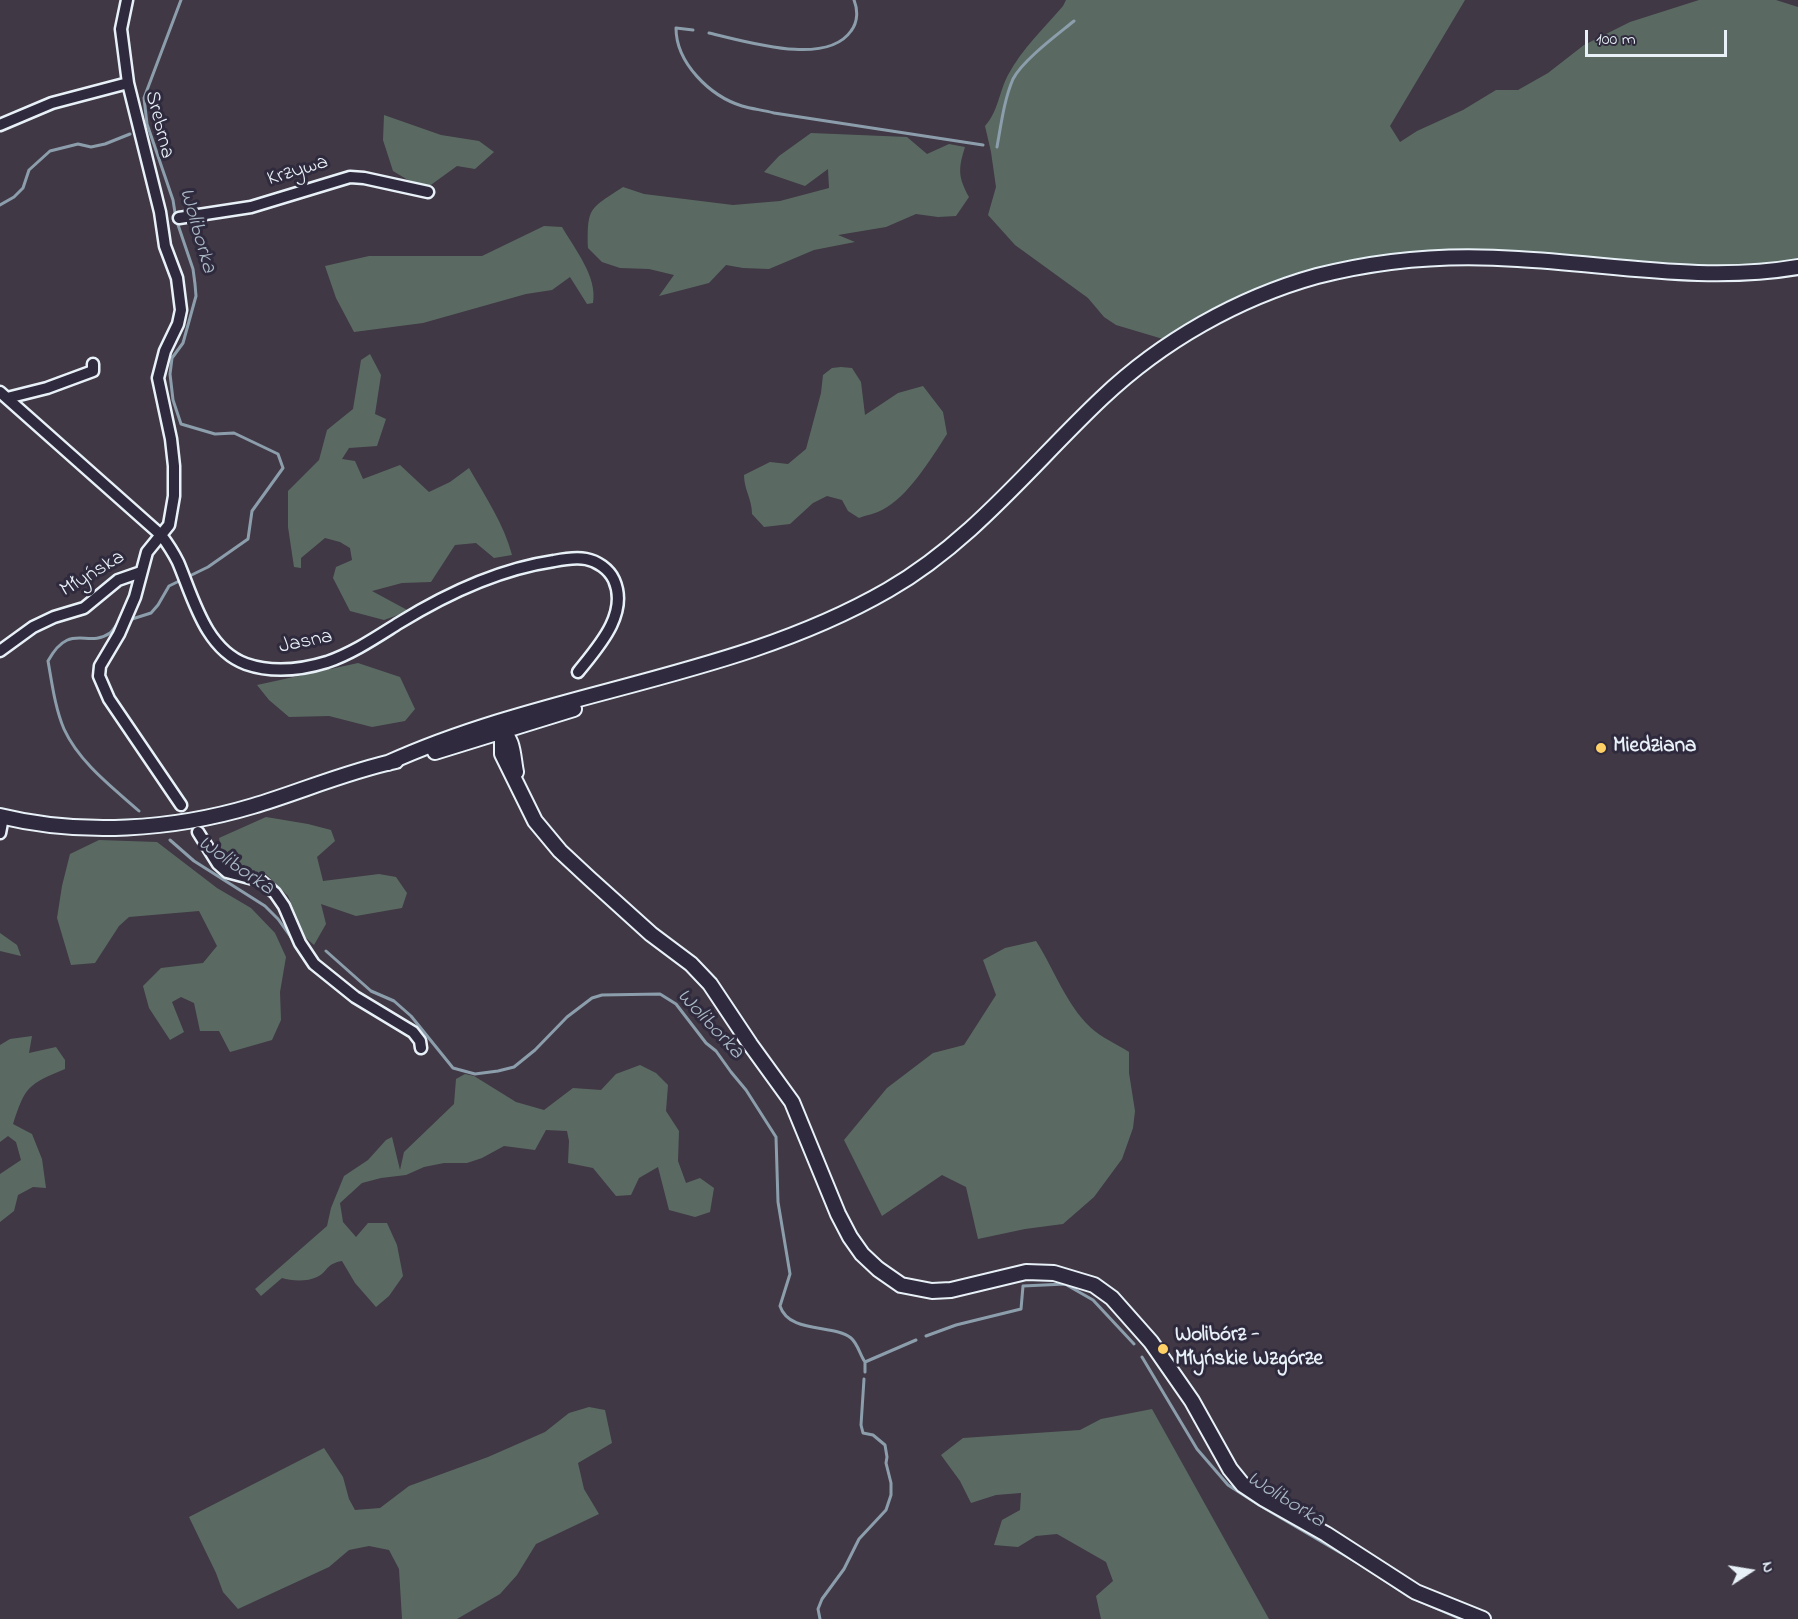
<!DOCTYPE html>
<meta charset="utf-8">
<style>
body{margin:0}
#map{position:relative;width:1798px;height:1619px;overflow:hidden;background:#403844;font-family:"Indie Flower",sans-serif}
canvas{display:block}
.north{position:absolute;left:1720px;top:1541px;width:60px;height:60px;-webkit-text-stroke:4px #2f2a3d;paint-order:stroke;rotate:78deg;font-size:16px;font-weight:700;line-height:24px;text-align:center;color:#e8f1f8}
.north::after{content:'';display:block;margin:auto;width:21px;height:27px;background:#e8f1f8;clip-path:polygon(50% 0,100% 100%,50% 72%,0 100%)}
.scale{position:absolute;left:1585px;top:30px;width:142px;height:27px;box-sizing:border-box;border:3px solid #e8f1f8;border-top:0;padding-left:8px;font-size:18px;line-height:21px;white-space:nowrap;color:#e8f1f8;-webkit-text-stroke:4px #2f2a3d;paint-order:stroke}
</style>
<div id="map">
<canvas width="1798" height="1619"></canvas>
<div class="north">N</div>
<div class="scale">100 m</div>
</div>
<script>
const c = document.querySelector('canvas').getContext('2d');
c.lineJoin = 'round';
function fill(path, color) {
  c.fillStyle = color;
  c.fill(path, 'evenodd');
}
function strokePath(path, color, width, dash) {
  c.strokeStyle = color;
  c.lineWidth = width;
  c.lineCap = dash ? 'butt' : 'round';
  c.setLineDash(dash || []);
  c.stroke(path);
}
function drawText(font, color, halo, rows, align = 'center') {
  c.font = font + ' "Indie Flower",sans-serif';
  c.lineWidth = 6;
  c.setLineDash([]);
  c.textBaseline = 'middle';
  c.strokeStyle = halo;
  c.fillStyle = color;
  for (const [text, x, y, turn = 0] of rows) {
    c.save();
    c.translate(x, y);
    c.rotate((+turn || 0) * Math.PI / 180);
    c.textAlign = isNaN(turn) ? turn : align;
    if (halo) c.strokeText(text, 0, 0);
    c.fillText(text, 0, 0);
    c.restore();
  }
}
const green = new Path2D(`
 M1066,0H1465L1390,126L1400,142L1417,131L1463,110L1496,90H1518L1548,73L1584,45L1630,22L1699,0H1776L1798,7V267L1759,272L1476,257L1313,277L1173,342L1116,325L1104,317L1088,298L1015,245L988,215L996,187L991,152L985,126C998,112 999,92 1008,75C1022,49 1044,28 1063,6Z
 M384,115L441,135L479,141L494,152L475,169L457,166L428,187L408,180L393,171L383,140Z
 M811,133L907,137L927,154L949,144L965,147C958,169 958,177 969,197L956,216L938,217L916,214L886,227L838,235L855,242L814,250L769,269L743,268L726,265L709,283L659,296L674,275L649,269L620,268L602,262L588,248C587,206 590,209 623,187L644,194L733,205L780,201L829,188L828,169L805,186L764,172L779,156Z
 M544,226L562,227C574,248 598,277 593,303L587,304L570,277L552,290L526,294L423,323L354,332L336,298L325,266L369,256H482Z
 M370,354L381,375L375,414L386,419L377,446L349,448L342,459L355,461L363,479L400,465L429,492L450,482L469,468C485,496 504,524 512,555L494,558L476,543L455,545L431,582L402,583L372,591L409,611L384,620L350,611L333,578L336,567L352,560L350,548L340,542L325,538L301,558V568L294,567L288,527V491L319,460L327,430L353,409L361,360Z
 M841,367L852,368L861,382L865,415L898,393L923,386L943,412L947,434C931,459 908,497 882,510C875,514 866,515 859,518L848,511L842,500L827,496L813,503L790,524L764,527L752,514C752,499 744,490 744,475L770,462L788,464L806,449L821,393L823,375L832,368Z
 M358,663L400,677L415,709L405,721L372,727L329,716L289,717L269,700L257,685Z
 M266,817L308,824L331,830L335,841L317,857L323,881L379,874L396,877L407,893L402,908L356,916L321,904L326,924L314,945L306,938L288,896L266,874L235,868L223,858L219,838Z
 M99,840L157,842L217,888L251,908L275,933L286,957L280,992L281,1020L272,1040L230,1052L219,1031H200L194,1003L181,997L172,1002L184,1032L170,1040L149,1008L143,986L161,968L203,963L217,946L199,911L129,917L119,926L95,963L71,965L57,918L62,886L70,854Z
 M0,933L17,945L21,956L0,951Z
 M1036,941C1054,969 1066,1004 1090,1027C1100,1037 1117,1044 1129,1052V1073L1135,1111L1133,1128L1122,1159L1094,1197L1063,1224L1025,1229L978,1239L966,1187L942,1175L882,1216L844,1140L887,1088L933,1053L964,1045L996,995L983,960L1005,948Z
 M32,1036L29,1053L56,1047L65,1060V1069C28,1084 25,1087 13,1124L32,1134L42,1159L46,1188L33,1187L18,1195L14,1211L0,1222V1174L21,1160L16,1142L8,1136L0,1142V1045L10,1039Z
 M640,1065L656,1073L668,1085L666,1111L679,1131L678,1161L686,1183L700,1178L714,1188L710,1212L695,1217L669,1210L658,1167L639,1178L631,1195L616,1196L593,1168L568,1163L569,1141L567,1131L546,1130L535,1150L504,1146L482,1158L467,1163H444L424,1167L406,1175L381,1178L362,1183L340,1203L343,1222L356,1237L368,1223H387L397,1245L403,1276L389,1296L376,1307L355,1283L342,1261C325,1264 328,1272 317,1277C307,1282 291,1281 282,1278L261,1296L255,1289L327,1226L331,1208L344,1176L368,1160L386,1140L392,1137L400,1170L404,1152L454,1104L456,1079L465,1074L474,1076L516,1102L544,1110L573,1088L601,1090L616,1074Z
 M589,1407L605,1410L612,1443L578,1463L584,1489L599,1514L536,1544L517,1575L500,1594L457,1619H402L399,1569L389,1550L369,1546L349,1550L329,1567L238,1609L223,1592L216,1573L189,1517L324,1448L343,1477L349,1499L355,1510L380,1508L409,1486L488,1457L545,1432L569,1413Z
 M1152,1409L1269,1619H1101L1096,1596L1113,1581L1106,1562L1057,1534L1036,1536L1018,1547L994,1545L1002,1520L1020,1510L1021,1493L996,1495L971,1503L960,1481L941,1455L963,1438L1080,1430L1101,1419Z`);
const stream = new Path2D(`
 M693,30L676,28C676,63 710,96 742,106C752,109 763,110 774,113L983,145
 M709,33C745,41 826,67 851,31C858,22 858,10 854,0
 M997,147C1001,125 1004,100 1013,79C1023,60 1057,35 1074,21
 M0,205L14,197L23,188L29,170L50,151L78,144L91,147L105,144L130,134
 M129,620L151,613L158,605L169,586L208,567L248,539L252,511L283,468L278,454L234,433L215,434L181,424L173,400L170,374L172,358L183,343L196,296L195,284L193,269L176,219L173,200L147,124L144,98L181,0
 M119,622C116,625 113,631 110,633C87,649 70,621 48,661C52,683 55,708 64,729C79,762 112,787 139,811
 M170,840L194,861L265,906L278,919L293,940
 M326,951L371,991L394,1001L411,1016L453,1068L475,1074L498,1071L514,1067L535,1050L567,1017L592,998L602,995L660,994L676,1004L706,1043L716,1051L731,1072L746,1090L776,1137L778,1202L790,1274L780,1306C789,1334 834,1324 851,1338C858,1344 860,1355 865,1362
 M926,1336L956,1325L1021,1309L1023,1286L1065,1284L1093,1300L1134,1344
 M1142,1357L1197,1449L1228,1485L1259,1505L1363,1566L1408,1596L1461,1619
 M865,1362L916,1340
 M865,1372V1362
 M820,1619L818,1609L822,1599L844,1569L859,1539L886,1510L891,1495V1483L886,1463L887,1457L885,1445L873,1435L863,1433L861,1425L864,1379`);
const minor = new Path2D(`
 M127,0L121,29L128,83L160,212L165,246L177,278L181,310L178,324L165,351L158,378L171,439L174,466V496L169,525L147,552L135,597L119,634L100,666L99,676L109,699L181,805
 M0,125L52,103L128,83
 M179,218L251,207L350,177L364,178L428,192
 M0,392L161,535C167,543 173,552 178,562C193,597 205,649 246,664C272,673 301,670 327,662C353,653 375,638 399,623C446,594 499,569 554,561C564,559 576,557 586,559C597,561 609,569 614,580C629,614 598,647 578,672
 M7,398L47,388L93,371V364
 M0,651L33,627L54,617L84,608L118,580L141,572
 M198,832L218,864L227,872L261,881L275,893L284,906L300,943L314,964L355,997L413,1032L420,1041L421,1048
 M0,833L3,817`);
const secondary = new Path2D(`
 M515,717L502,734V754L535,821L560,851L589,878L651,934L691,964L710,984L750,1044L792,1102L838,1214L850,1237L862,1254L878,1269L901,1285L932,1291L951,1290L1026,1272L1054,1273L1094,1285L1112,1298L1151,1342L1192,1401L1230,1469L1243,1485L1264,1499L1326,1534L1416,1592L1483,1619
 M500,730C514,737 513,758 516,772
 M435,752L574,709
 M388,763C549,690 734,679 888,590C973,541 1032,464 1102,398C1162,341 1238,298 1317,276C1383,259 1451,254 1518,259C1611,264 1705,283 1798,267
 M0,816C81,836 173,830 253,806C300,792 348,771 396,761`);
const markers = [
 [1601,748,6,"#ffd166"],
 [1163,1349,6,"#ffd166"]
];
const streetNames = [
 ["Srebrna",158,125,76],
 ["Krzywa",298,172,-17],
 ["Młyńska",93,575,-31],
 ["Jasna",306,643,-12]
];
const poiNames = [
 ["Miedziana",1613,748],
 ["Wolibórz -",1175,1337],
 ["Młyńskie Wzgórze",1175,1361]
];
const waterNames = [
 ["Woliborka",196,231,74],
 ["Woliborka",235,867,35],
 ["Woliborka",709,1025,47],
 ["Woliborka",1285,1501,32]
];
fill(green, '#5a6a62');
strokePath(stream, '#8c9eac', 3);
strokePath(minor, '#e8f1f8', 15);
strokePath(secondary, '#e8f1f8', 18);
strokePath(minor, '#2f2a3d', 10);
strokePath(secondary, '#2f2a3d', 14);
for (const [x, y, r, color] of markers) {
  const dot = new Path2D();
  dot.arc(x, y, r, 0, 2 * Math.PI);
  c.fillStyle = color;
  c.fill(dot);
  strokePath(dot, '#2f2a3d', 2);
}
drawText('21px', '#e8f1f8', '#2f2a3d', streetNames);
drawText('bold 21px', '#e8f1f8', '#2f2a3d', poiNames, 'left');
drawText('italic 22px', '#aab9c5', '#2f2a3d', waterNames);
</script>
